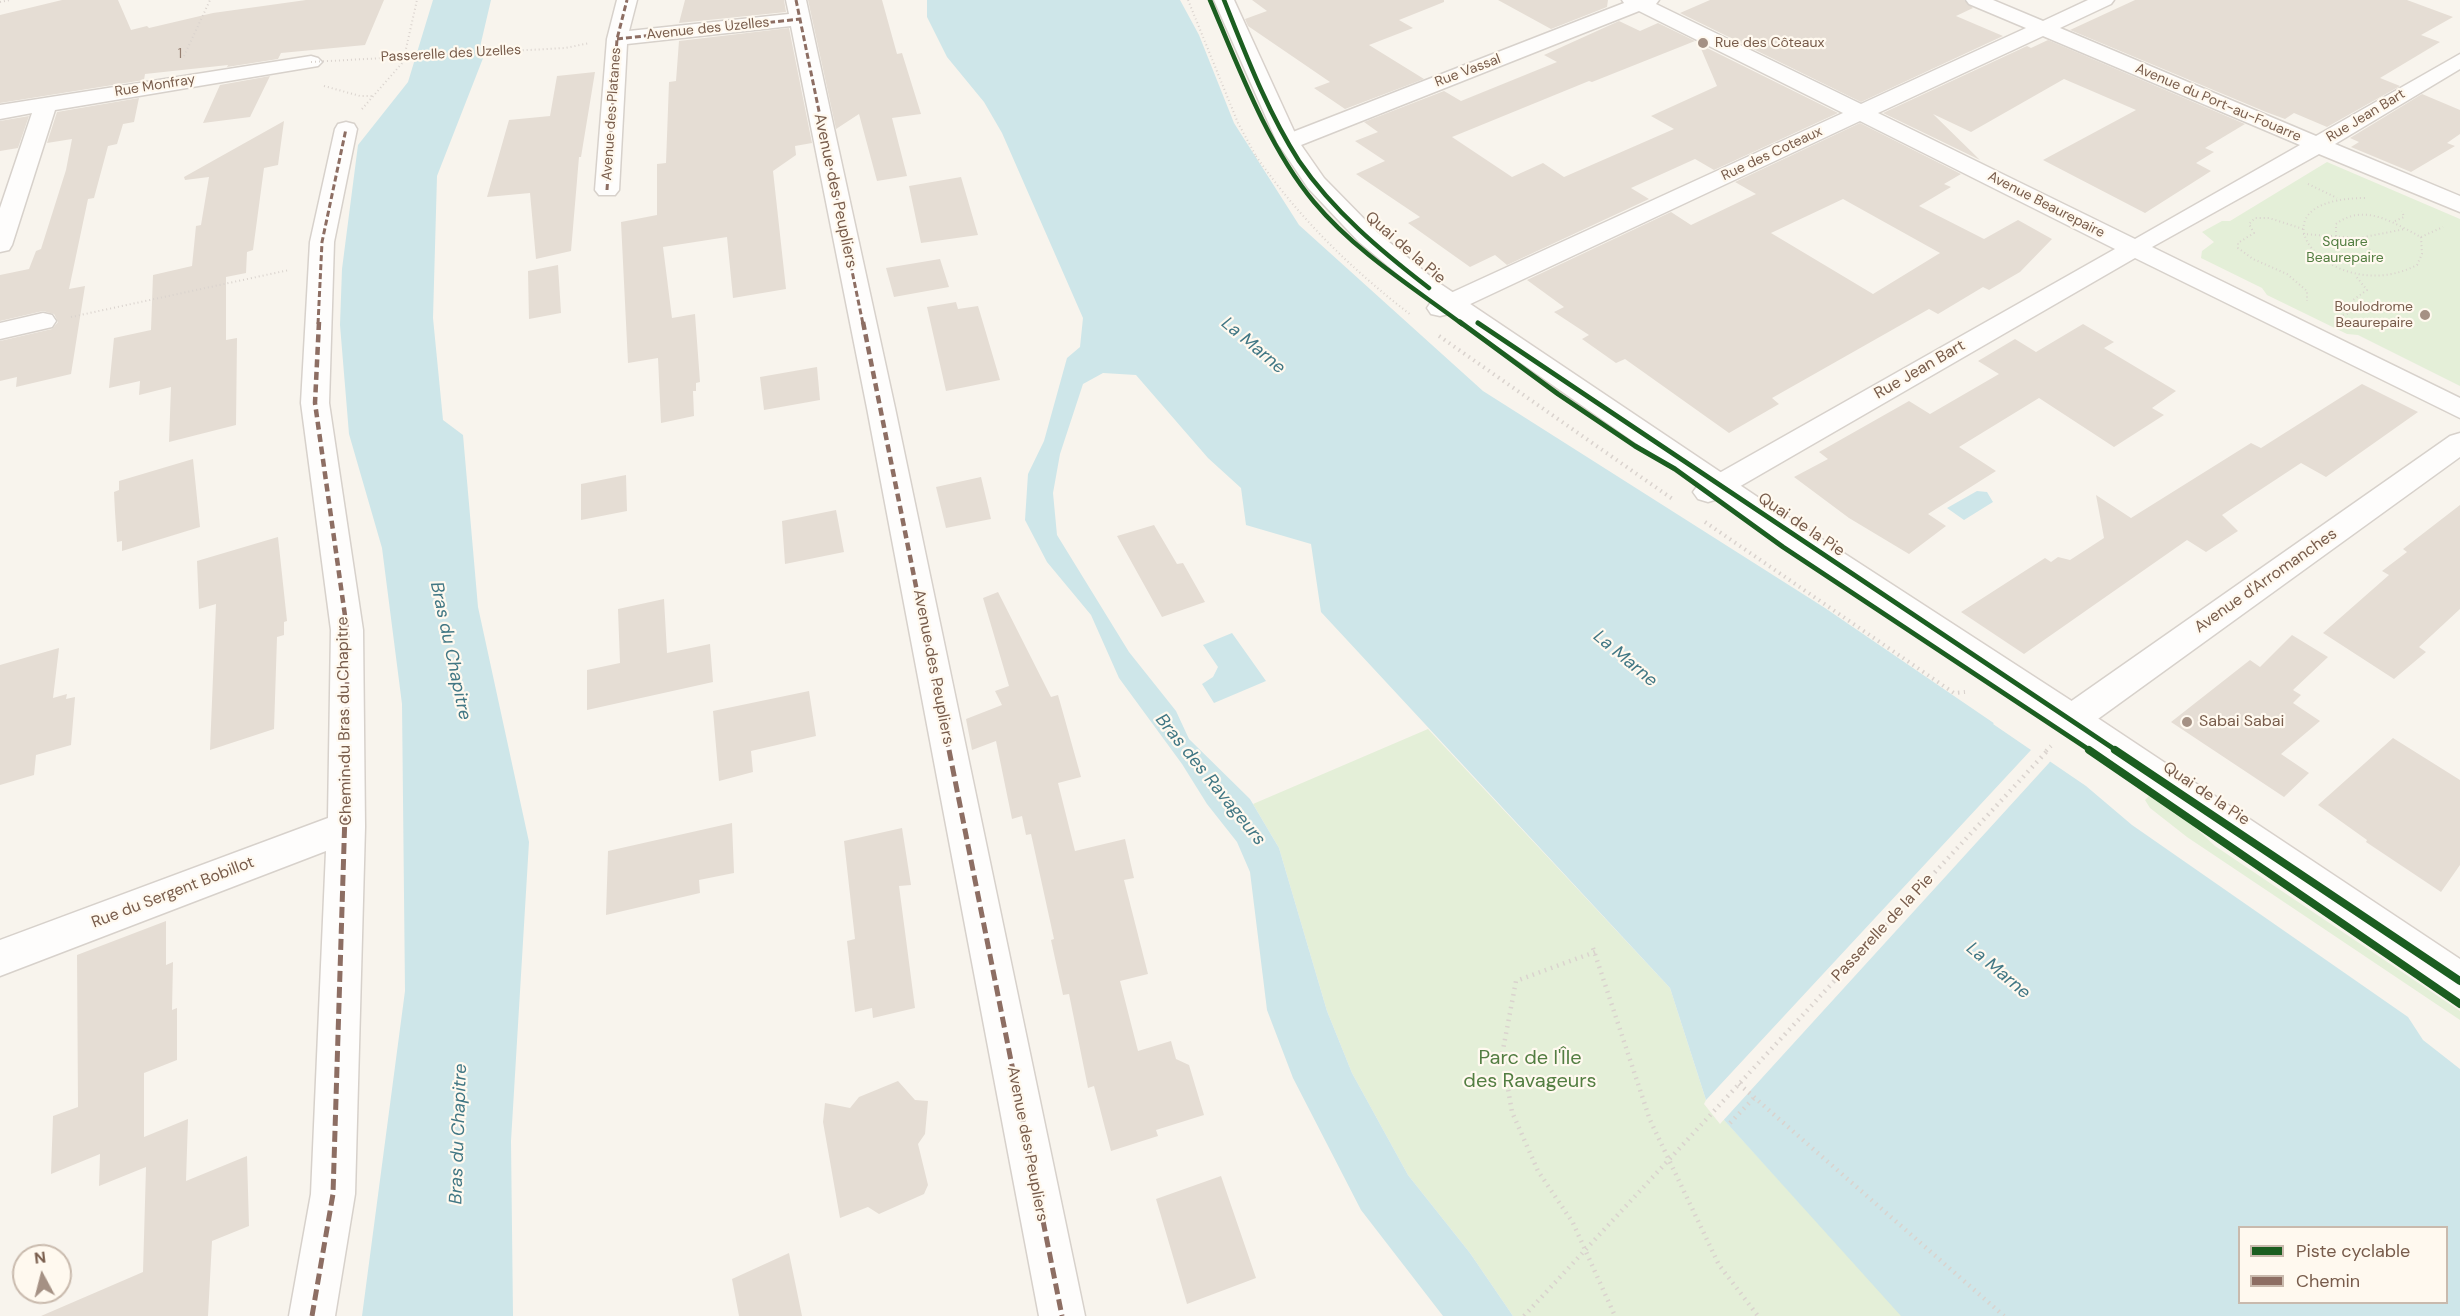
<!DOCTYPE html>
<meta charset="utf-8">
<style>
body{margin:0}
#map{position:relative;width:2460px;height:1316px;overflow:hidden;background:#f8f4ed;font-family:"DM Sans",sans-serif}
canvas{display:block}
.legend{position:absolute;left:2238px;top:1226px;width:210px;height:78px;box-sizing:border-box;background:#fff9ef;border:2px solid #c9baad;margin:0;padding:8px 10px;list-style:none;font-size:18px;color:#785c4b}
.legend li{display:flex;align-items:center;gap:12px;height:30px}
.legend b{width:30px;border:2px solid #c9baad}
.north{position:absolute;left:12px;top:1244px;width:60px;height:60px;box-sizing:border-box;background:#fff9ef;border:2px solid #c9baad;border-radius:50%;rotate:353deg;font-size:16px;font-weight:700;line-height:24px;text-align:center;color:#785c4b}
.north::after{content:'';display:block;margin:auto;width:21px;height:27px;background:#a59184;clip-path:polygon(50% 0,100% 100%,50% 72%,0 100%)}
</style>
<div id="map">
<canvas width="2460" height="1316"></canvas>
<ul class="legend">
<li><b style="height:8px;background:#1b5e20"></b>Piste cyclable</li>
<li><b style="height:8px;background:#8d6e63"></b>Chemin</li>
</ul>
<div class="north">N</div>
</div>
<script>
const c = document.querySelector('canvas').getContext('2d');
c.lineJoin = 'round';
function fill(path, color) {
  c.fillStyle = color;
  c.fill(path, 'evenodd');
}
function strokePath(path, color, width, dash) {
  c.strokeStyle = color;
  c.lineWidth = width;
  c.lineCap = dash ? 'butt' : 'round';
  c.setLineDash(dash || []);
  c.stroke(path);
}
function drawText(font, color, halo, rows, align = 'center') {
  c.font = font + ' "DM Sans",sans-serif';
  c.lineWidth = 4.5;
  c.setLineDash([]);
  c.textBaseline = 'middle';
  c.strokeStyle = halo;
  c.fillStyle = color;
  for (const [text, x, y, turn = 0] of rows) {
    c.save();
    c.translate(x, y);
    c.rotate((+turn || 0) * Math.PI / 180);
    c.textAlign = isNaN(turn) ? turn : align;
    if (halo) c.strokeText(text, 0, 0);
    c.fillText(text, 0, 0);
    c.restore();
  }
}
const green = new Path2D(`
 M2327,162L2460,219V386L2358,335L2347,334L2267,295L2262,288L2201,258L2202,251L2214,242L2202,232L2222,221H2230Z
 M1428,729L1670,988L1706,1100L1903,1316H1513L1470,1253L1408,1175L1352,1073L1327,1011L1279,848L1253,804Z
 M2150,795L2187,820L2215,846L2460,1011V1020L2187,837L2150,808L2145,800Z`);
const water = new Path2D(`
 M433,0H491L480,47L487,48L437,176L433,318L443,420L463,435L478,607L529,842L511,1141L513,1316H362L405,991L402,704L382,548L349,434L340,325L342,269L358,145L408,82Z
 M927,0H1180L1199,35L1234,123L1299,225L1483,391L1825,608L2086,786L2132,825L2408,1017L2423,1040L2460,1069V1316H1901L1706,1100L1670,988L1321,612L1311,544L1246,525L1241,488L1208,458L1136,375L1103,373L1083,384L1060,454L1053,493L1057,535L1129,652L1176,711L1189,739L1250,799L1279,848L1327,1011L1352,1073L1408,1175L1470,1253L1513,1316H1443L1361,1210L1293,1078L1267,1010L1250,872L1237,842L1207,804L1182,764L1119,678L1091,615L1047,562L1025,520L1028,474L1044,441L1067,358L1080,347L1083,318L1002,133L984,102L947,57L927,17ZM2240,1228H2446V1302H2240Z
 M1977,491L1987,492L1993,502L1964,520L1947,508Z
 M1232,633L1266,681L1214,703L1202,684L1213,677L1218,667L1203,645Z`);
const pier = new Path2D(`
 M1995,722L2051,760L2049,763L1720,1124L1704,1104L1706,1100L2031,750L1993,724Z`);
const building = new Path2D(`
 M62,0H118L131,30L147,26L149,28L213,13L306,0H384L365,45L281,53L278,59L227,67L228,65L145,74L144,80L0,103V15Z
 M685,0H784L786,12L679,23Z
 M808,0H882L897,54L902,53L921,114L892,118L907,176L877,181L859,114L836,129Z
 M1252,0H1444V2L1399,20L1413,28L1369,45L1424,79L1345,109L1314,88L1330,82L1248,26L1245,19L1267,11Z
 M1498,0H1608L1607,7L1551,29Z
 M1710,0H1964L1973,8L1956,16L2003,36L1861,102L1680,13Z
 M2135,0H2407L2453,17L2421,35L2440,42L2380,78L2400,86L2327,127L2294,113L2285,119L2266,112L2070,30Z
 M1619,21L1640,31L1658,23L1695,41L1592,82L1589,81L1452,137L1512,177L1543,163L1564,177L1674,129L1651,116L1717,86L1699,44L1838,113L1714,170L1695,159L1631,188L1649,199L1507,265L1495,255L1470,267L1408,223L1420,217L1356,174L1385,161L1355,141L1378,132L1364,122L1444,91L1461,101L1557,62L1544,55Z
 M789,28L812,143L795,146L796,155L773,171L786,289L733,298L727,237L663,247L672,318L695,314L700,382L696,383V391H693L694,416L661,423L658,358L628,363L621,222L657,215V164L666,163L669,82L676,81L679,41Z
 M2048,40L2245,124L2205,148L2214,152L2196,163L2211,171L2145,213L2043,160L2136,110L2064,79L1971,132L1933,114L1980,160L1883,113L2027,46L2031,48Z
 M595,72L581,157H579L571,251L536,259L530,193L487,197L509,120L550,116L557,76Z
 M270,76L250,117L203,123L220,85Z
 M2422,94L2460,110V134L2447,143L2455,146L2411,172L2351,147L2359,142L2350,138Z
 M139,98L134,122L123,124L117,144L108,146L94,198L88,199L69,289L85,286L71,374L16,387L17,377L0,381V341L52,329L58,322L54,314L43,311L0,321V275L29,269L36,251L41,249L66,170L72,139L47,143L57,112Z
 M29,116L18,148L0,151V121Z
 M284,121L278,165L264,168L253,250L247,252L246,273L226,277V340L237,338L236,425L169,442L171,387L139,395L140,381L109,388L114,338L151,330L153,275L192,266L196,226L201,225L209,177L185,180L184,177Z
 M1860,123L1961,174L1944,184L1951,187L1919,206L1984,239L2018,220L2052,239L2020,272L1989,290L1983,287L1938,314L1929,309L1772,398L1779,404L1729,433L1625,359L1616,363L1582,339L1589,335L1554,312L1564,307L1527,280L1671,212L1691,225L1756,194L1735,182ZM1843,199L1940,253L1873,294L1771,233Z
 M961,177L978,235L921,243L909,186Z
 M940,259L949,287L894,297L886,268Z
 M558,265L561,313L529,319L528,271Z
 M956,302L958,309L978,306L1000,380L946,391L927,307Z
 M2083,324L2114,342L2104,348L2176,391L2152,408L2164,415L2114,447L2039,398L1959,447L1996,471L1928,514L1946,526L1909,554L1849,518L1794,477L1828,459L1819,452L1909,401L1930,414L1999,374L1978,361L2015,339L2036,352Z
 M817,367L820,400L764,410L760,377Z
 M2362,384L2418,412L2326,477L2301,463L2222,515L2238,531L2206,552L2187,540L2024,654L1961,612L2045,558L2051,562L2058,557L2070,560L2104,538L2096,495L2131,518L2251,443L2261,448Z
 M193,459L200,527L122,551V541L117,542L115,512L114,492L119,490V481Z
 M626,475L627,511L581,520V484Z
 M981,477L991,519L946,528L936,487Z
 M2460,505V609L2419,647L2426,652L2394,679L2323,633L2389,575L2382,571L2407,552L2403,549Z
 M836,510L844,552L785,564L782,521Z
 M1154,525L1177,564L1183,563L1205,602L1162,617L1117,536Z
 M278,537L287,621L284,622V635L277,637L274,729L210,750L216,604L199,609L197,561Z
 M998,592L1051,697L1058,695L1081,777L1058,783L1075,851L1125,839L1134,878L1124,880L1148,974L1120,981L1138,1051L1171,1041L1176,1059L1189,1065L1204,1115L1156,1130L1158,1136L1111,1151L1094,1086L1088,1088L1069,994L1063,995L1051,940L1054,939L1031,834L1026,835L1022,816L1012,819L996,741L972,750L966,719L1002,705L995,691L1009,686L983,598Z
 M664,599L667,653L710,644L713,682L587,710V670L620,663L618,609Z
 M2292,635L2328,657L2293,690L2301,695L2293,703L2320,721L2281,754L2309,773L2284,797L2171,722L2250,660L2260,667Z
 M59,648L53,698L67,694L66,699L75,697L71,745L36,755L34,775L0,785V665Z
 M809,691L816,736L751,751L753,772L719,781L713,711Z
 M2393,738L2460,780V865L2441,892L2366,842L2367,840L2318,805Z
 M732,823L734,873L699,880L700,893L606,915L608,851Z
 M902,828L911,885L899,886L915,1008L873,1018L872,1008L855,1012L847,941L855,939L844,841Z
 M166,921V965L173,962L172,1010L177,1008V1060L144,1073V1137L188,1119L186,1181L247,1156L249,1226L212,1241L208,1316H41L143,1272L146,1167L99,1186L100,1154L51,1174L53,1116L78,1107L77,955Z
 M898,1081L915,1100L928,1101L925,1134L918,1144L928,1185L924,1194L879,1214L868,1207L840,1218L823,1122L825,1103L850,1108L859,1097Z
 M1221,1176L1256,1278L1187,1304L1156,1199Z
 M789,1253L802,1316H739L732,1279Z`);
const pathFar2 = new Path2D(`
 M1188,0L1238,123L1256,156
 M0,2L10,0
 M184,56L210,0
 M324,86L360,96H372
 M362,109L403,62L417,0
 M1256,156C1299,218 1351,269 1411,315
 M2308,184L2337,198
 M2395,221L2404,217L2402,211
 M2303,229L2269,218H2255L2249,224L2254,233L2238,243V248L2253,259L2287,274L2307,291V301
 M2303,234L2359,238L2405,229
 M2336,236V224C2365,202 2395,224 2421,237L2422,254L2417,265C2331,310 2238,197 2368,198
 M2421,237L2443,227
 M2323,256C2340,259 2357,264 2371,251L2359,238
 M2339,316L2347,314L2353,300L2367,290L2355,275
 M71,317L289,270`);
const pathFar1 = new Path2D(`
 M1439,336L1674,500
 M1705,522L1954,693L1965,692
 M2046,751L2051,746`);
const path = new Path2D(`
 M1593,948L1650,1120L1719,1265L1758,1316
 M1595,952L1516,981L1502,1055L1512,1112L1538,1171L1573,1223L1615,1316
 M1739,1084L2004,1316
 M1714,1111L2048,750
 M1730,1123L1754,1098`);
const street = new Path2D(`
 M617,0H637L629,31L789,14L786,0H806L895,408L1085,1316H1039L867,408L791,26L627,44L619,190L615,195H599L595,190L607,39Z
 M1622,0H1659L1656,4L1861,104L2026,28L1969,4L1966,0H1993L2043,21L2088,0H2114L2111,4L2060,28L2316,136L2460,54V69L2335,144L2460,196V212L2319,154L2152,247L2460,398V418L2135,258L1718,499L1708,502L1698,499L1693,492L1698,485L2115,249L1860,121L1449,314L1440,316L1431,314L1427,308L1431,302L1843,113L1639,11L1296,147H1280L1277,142L1280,137L1624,3ZM2043,36L2300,145L2135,239L1878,113Z
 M311,56L318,58L322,62L318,66L55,110L12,245L9,250L0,252V208L32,113L0,119V105Z
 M346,122L354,124L357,129L334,242L329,403L363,630L365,827L355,1194L335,1316H289L311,1194L326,851L0,976V940L328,818L331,630L301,403L310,242L335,129L338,124Z
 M43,313L52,315L56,321L52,327L0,339V323Z
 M2460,433V457L2084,729L2072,733L2060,729L2055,719L2060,709L2450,436Z`);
const secondary = new Path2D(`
 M1214,0H1234L1299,142L1324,178L1377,232L1436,281L1765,502L2084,709L2460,959V999L2446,994L2060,729L1743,518L1418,291L1359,242L1308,188L1277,142Z`);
const pathBridgeFar1 = new Path2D(`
 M311,62L565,48L590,43`);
const pathBridge = new Path2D(`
 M1524,1316L1714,1111`);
const quietFar2 = new Path2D(`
 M796,0L863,324
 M617,39L800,19
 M607,190L617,39L627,0
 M318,324L322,242L346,129`);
const quietFar1 = new Path2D(`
 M319,322L315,403L347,630V751
 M863,322L949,751`);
const quiet = new Path2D(`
 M949,750L1062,1316
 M312,1316L333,1194L347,750`);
const cyclewayFar2 = new Path2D(`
 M1210,0C1238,66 1268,147 1314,202C1355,251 1411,286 1462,324
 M1224,0C1246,55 1267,111 1299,161C1333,211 1381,251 1429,288`);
const cyclewayFar1 = new Path2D(`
 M1460,322L1558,394L1635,446L1675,469L1783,547L2091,751
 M1478,323L2117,751`);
const cycleway = new Path2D(`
 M2089,750L2460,1004
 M2115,750L2460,981`);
const markers = [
 [1703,43,6,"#a59184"],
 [2425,315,6,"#a59184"],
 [2187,722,6,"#a59184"]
];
const farStreetnames = [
 ["Avenue des Uzelles",708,29,-6],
 ["Passerelle des Uzelles",451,54,-3],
 ["Rue Vassal",1468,71,-21],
 ["Rue Monfray",155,86,-9],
 ["Avenue du Port-au-Fouarre",2218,103,23],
 ["Avenue des Platanes",612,114,-86],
 ["Rue Jean Bart",2366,116,-31],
 ["Rue des Coteaux",1772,154,-25],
 ["Avenue Beaurepaire",2046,205,27]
];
const farPoinames = [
 ["Rue des Côteaux",1715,43],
 ["Boulodrome",2413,307,"right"],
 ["Beaurepaire",2413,323,"right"]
];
const numberNames = [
 ["1",180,54]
];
const farParknames = [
 ["Square",2345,242],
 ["Beaurepaire",2345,258]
];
const streetNames = [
 ["Avenue des Peupliers",835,191,78],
 ["Quai de la Pie",1405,248,41],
 ["Rue Jean Bart",1920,370,-30],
 ["Quai de la Pie",1801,525,34],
 ["Avenue d'Arromanches",2266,581,-35],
 ["Avenue des Peupliers",933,667,79],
 ["Chemin du Bras du Chapitre",345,721,-91],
 ["Quai de la Pie",2206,794,34],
 ["Rue du Sergent Bobillot",173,893,-21],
 ["Passerelle de la Pie",1883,928,-47],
 ["Avenue des Peupliers",1027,1144,79]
];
const poiNames = [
 ["Sabai Sabai",2199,722]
];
const waterNames = [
 ["La Marne",1253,346,40],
 ["Bras du Chapitre",450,651,78],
 ["La Marne",1625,659,40],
 ["Bras des Ravageurs",1210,780,51],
 ["La Marne",1998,971,40],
 ["Bras du Chapitre",459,1134,-88]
];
const nearParknames = [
 ["Parc de l'Île",1530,1059],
 ["des Ravageurs",1530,1082]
];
fill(green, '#e4efd8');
fill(water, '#cee6e9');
fill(pier, '#f8f4ed');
fill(building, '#e5ddd4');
strokePath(street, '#d7d1cb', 3);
strokePath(secondary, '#d8d1cb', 3);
strokePath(pathFar2, '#dad3ce', 2, [1, 3]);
strokePath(pathFar1, '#dad3ce', 4, [1.5, 4.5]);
strokePath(path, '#dad3ce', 4.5, [1.5, 5]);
fill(street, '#fefdfc');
fill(secondary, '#fefdfc');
strokePath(pathBridgeFar1, '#dad3ce', 2, [1, 3]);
strokePath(pathBridge, '#dad3ce', 4.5, [1.5, 5]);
strokePath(quietFar2, '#8d6e63', 3, [6, 3]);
strokePath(quietFar1, '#8d6e63', 4.5, [8, 4.5]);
strokePath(quiet, '#8d6e63', 5, [11, 5]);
strokePath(cyclewayFar2, '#1b5e20', 4.5);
strokePath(cyclewayFar1, '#1b5e20', 5);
strokePath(cycleway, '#1b5e20', 8);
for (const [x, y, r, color] of markers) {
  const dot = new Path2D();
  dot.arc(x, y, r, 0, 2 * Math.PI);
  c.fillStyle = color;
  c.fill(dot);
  strokePath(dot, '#fff9ef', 2);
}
drawText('14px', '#785c4b', '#fff9ef', farStreetnames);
drawText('14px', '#785c4b', '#fff9ef', farPoinames, 'left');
drawText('14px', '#957e70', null, numberNames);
drawText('14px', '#537e42', '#fff9ef', farParknames);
drawText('16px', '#785c4b', '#fff9ef', streetNames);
drawText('16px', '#785c4b', '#fff9ef', poiNames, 'left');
drawText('italic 18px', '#417784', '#fff9ef', waterNames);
drawText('20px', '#537e42', '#fff9ef', nearParknames);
</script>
